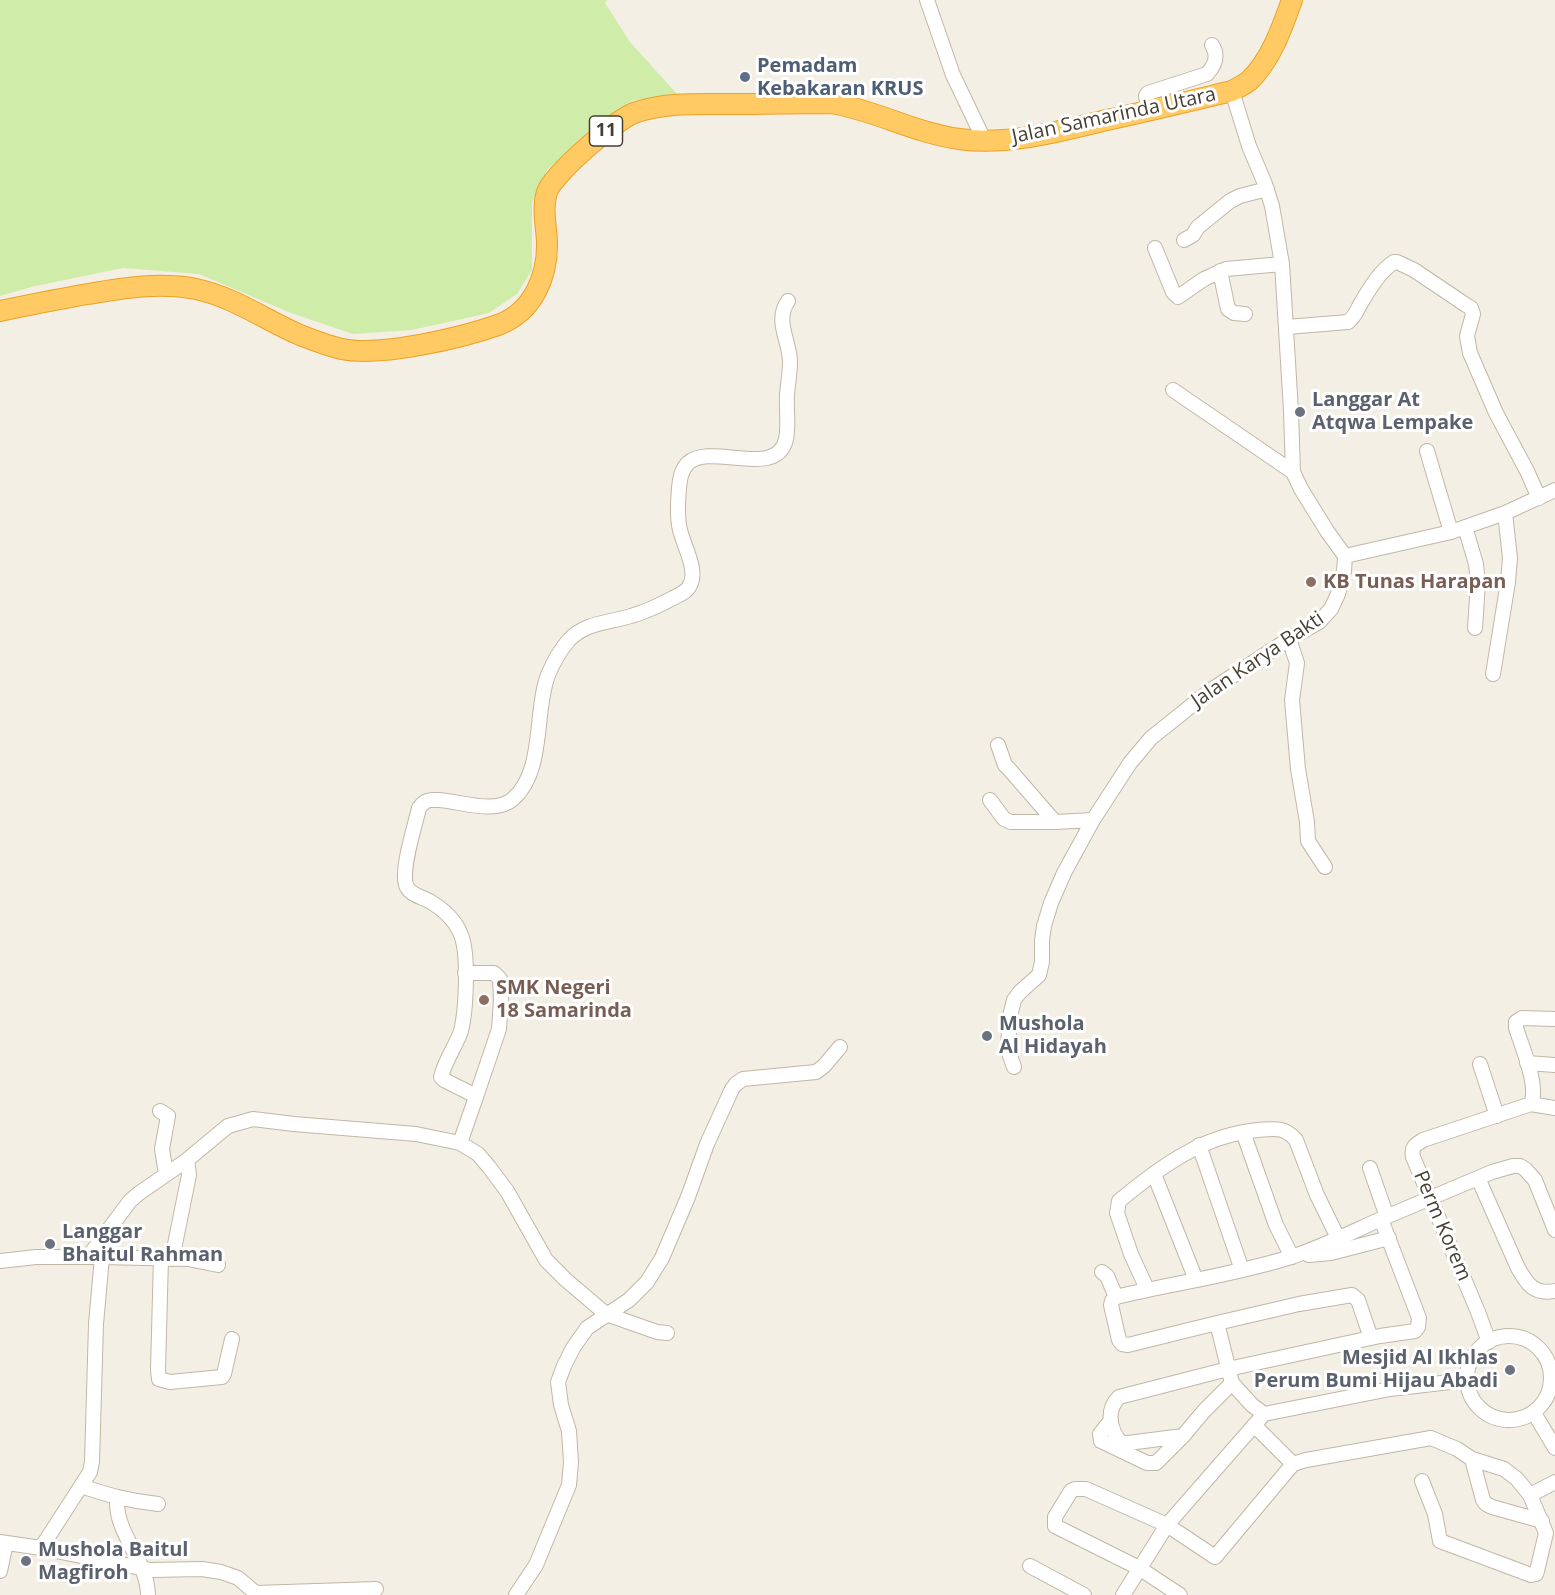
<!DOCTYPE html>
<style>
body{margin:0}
canvas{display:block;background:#f4efe4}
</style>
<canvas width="1555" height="1595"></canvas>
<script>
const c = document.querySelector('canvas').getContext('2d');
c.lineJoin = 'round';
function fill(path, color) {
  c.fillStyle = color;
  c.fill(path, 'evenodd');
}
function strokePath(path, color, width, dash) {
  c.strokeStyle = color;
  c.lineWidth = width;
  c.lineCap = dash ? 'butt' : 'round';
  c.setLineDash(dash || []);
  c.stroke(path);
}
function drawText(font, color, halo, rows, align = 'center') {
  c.font = font + ' "Open Sans",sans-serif';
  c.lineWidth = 6;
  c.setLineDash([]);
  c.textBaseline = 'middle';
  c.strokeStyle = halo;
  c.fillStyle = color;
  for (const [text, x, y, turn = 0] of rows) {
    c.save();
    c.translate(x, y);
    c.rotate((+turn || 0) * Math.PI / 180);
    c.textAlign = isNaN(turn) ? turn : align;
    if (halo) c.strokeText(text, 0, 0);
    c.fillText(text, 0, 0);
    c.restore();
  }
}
const green = new Path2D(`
 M0,0H607L605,3L630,42L677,94L632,101L594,126L547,170L532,203V270L517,294L489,313L412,330L353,334L291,313L199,274L123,268L31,287L0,296Z`);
const minor = new Path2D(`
 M927,0L953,75L985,142
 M1149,111L1146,96L1148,93L1207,74C1215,65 1219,56 1212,45
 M1184,240L1193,235L1198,227L1230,201L1240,196L1267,189
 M1155,248L1173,292L1178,297L1204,279L1226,269L1282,264
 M1220,271L1228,309L1234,313L1245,314
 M1287,327L1348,322C1355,317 1357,310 1361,303C1370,288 1380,271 1394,262H1397L1414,270L1466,305L1471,308L1473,314L1467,336L1470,353L1496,413L1527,471L1539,498
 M1173,390L1293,472
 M1427,451L1451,532
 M1465,527L1476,564L1478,583L1475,628
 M1345,556L1451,532L1505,513L1555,490
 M1289,639L1297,663L1292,700L1298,769L1307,822L1308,841L1325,867
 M1493,674L1508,582L1510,558L1505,513
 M998,745L1005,765L1009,769L1055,822L1093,820
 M990,800L1004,819L1011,822H1055
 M465,973H494L500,979L501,999L499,1029L476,1097
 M1527,1063L1555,1065
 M1480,1064L1497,1116
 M1014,1067L1010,1056L1008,1046L1010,1016L1014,1000L1020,992L1039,975L1042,962V940L1044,926L1051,903L1064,873L1093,820L1130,763L1151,738L1211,690L1289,639L1319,622L1331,609L1338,594L1344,571L1345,556L1327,531L1301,489L1293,472L1291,411L1282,264L1272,206L1265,184L1249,146L1232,91
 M1531,1104L1555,1108
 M160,1111L168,1116L162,1149L166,1174
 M1243,1132L1276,1225L1292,1257
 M460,1143L478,1154L489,1167L507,1191L546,1260L566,1280L606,1314L657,1332L667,1333
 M1199,1145L1242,1270
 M1370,1168L1387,1217
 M1154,1174L1196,1280
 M1478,1178L1518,1268C1527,1284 1534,1295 1555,1291
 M1309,1255L1331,1253L1389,1238
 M102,1257L188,1259L218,1265
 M161,1258L158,1370L159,1379L170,1382L222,1377L224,1374L232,1339
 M172,1259L189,1175L187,1160
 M0,1261L36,1257H88
 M1102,1272L1107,1276L1116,1297
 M1147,1289L1131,1254L1117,1213L1119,1201C1160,1167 1203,1135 1258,1130C1274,1129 1284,1126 1296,1140L1317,1195L1338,1238
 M1217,1323L1128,1345L1122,1344L1119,1340L1111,1305L1112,1301L1116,1297C1174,1283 1234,1275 1291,1257C1322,1247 1352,1232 1381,1219
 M1467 1378a42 42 0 1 1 84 0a42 42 0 1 1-84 0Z
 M1489,1342L1478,1312L1413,1157C1411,1147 1415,1145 1423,1140L1531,1104C1539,1086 1522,1047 1516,1028V1022L1522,1018L1555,1019
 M1534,1413L1555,1448
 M1264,1414L1252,1405L1232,1383L1217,1323L1299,1304L1352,1295L1358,1300L1371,1338
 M1111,1420L1100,1434L1101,1441L1147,1463H1156L1183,1436L1204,1411L1232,1383
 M1254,1425L1293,1464
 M1121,1443C1109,1429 1106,1410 1119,1397L1228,1369L1380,1336L1415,1331L1418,1327L1419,1318L1381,1219L1492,1172L1513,1166H1520L1525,1169L1535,1180L1555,1230
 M1121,1443H1128L1183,1436
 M1472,1459L1483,1500L1486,1504L1492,1507L1542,1521
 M1422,1481L1435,1514L1440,1541L1531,1575L1536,1574L1537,1571L1546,1533L1530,1495
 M81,1486C108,1495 129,1501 158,1504
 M117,1498C115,1535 147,1558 148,1595
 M0,1542L41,1548L151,1570L202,1569L221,1572L238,1578L258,1595
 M41,1548L90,1472L92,1462L96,1324L102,1257H88L130,1201L138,1194L187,1160L228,1126L253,1119L294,1124L416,1134L460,1143L476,1097L474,1095L444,1080L441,1077C445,1060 456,1046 461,1031C466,1011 469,954 461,935C456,921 444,910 431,902C423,897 409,895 406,885C401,868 415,826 419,808C420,807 423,803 425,802C429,799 434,800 438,800C460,801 495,815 513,799C545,771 534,712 548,675C553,663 560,650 569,640C586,622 609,623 631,616C645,612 660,605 673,598C679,595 687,592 690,585C699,569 681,542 679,525C677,513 678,500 679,488C680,479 681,470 688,463C711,442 777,480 786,439C789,425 786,408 787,394C788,383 790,373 790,362C790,341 774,321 788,301
 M1030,1566L1084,1595
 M0,1571L6,1543
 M256,1593L376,1589
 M516,1595L536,1565L569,1485L571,1462L569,1431L561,1405L558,1382L564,1366L573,1348L587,1328L629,1300L647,1282L662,1258L688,1197L707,1144L732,1089L736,1084L743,1079L816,1072L824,1066L840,1047
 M1123,1595L1167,1525L1264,1414L1390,1389L1467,1380
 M1180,1595L1139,1568L1055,1526V1517L1071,1491L1075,1489H1086L1167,1525L1215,1557L1293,1464L1306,1460L1431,1438L1457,1449L1472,1459L1504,1469L1517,1479L1530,1495L1555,1482`);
const highway = new Path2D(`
 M0,311C29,305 58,299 88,294C124,288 159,282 196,289C234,297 265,320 300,335C313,340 328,346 342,349C380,357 461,338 498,325C533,312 548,277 547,241C546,225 542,208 547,192C553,174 616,120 634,113C666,102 699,104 732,104C765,104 798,103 831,103C875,110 915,133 959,139C1009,146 1059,131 1107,120C1149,111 1190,101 1232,91C1237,88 1244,85 1249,81C1271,60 1282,28 1292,0`);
const markers = [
 [745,77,6,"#5c6f8a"],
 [1300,412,6,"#6b7280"],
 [1311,582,6,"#8d6e63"],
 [484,1000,6,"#8d6e63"],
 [987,1036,6,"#6b7280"],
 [50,1244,6,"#6b7280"],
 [1510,1370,6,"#6b7280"],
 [26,1561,6,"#6b7280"]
];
const shields = [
 [606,131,33]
];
const shieldNames = [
 ["11",606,131]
];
const serviceNames = [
 ["Pemadam",757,66],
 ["Kebakaran KRUS",757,89]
];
const streetNames = [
 ["Jalan Samarinda Utara",1114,116,-12],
 ["Jalan Karya Bakti",1258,660,-34],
 ["Perm Korem",1442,1226,67]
];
const worshipNames = [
 ["Langgar At",1312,400],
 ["Atqwa Lempake",1312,423],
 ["Mushola",999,1024],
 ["Al Hidayah",999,1047],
 ["Langgar",62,1232],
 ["Bhaitul Rahman",62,1255],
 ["Mesjid Al Ikhlas",1498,1358,"right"],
 ["Perum Bumi Hijau Abadi",1498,1381,"right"],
 ["Mushola Baitul",38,1550],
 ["Magfiroh",38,1573]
];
const educationNames = [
 ["KB Tunas Harapan",1323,582],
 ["SMK Negeri",496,988],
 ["18 Samarinda",496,1011]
];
fill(green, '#cfeca9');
strokePath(minor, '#c0b7a6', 16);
strokePath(highway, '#eca126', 22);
strokePath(minor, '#fff', 14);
strokePath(highway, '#ffca64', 20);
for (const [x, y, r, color] of markers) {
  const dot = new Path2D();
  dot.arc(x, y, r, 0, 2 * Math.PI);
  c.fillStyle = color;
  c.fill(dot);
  strokePath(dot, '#fff', 2);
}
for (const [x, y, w] of shields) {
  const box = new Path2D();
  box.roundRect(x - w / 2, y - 15, w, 30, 4.5);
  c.fillStyle = '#fff';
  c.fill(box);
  strokePath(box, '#473f33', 1.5);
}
drawText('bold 18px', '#473f33', null, shieldNames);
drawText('bold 20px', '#4e5e75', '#fff', serviceNames, 'left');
drawText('20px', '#473f33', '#fff', streetNames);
drawText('bold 20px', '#5b616d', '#fff', worshipNames, 'left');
drawText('bold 20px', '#785e54', '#fff', educationNames, 'left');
</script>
